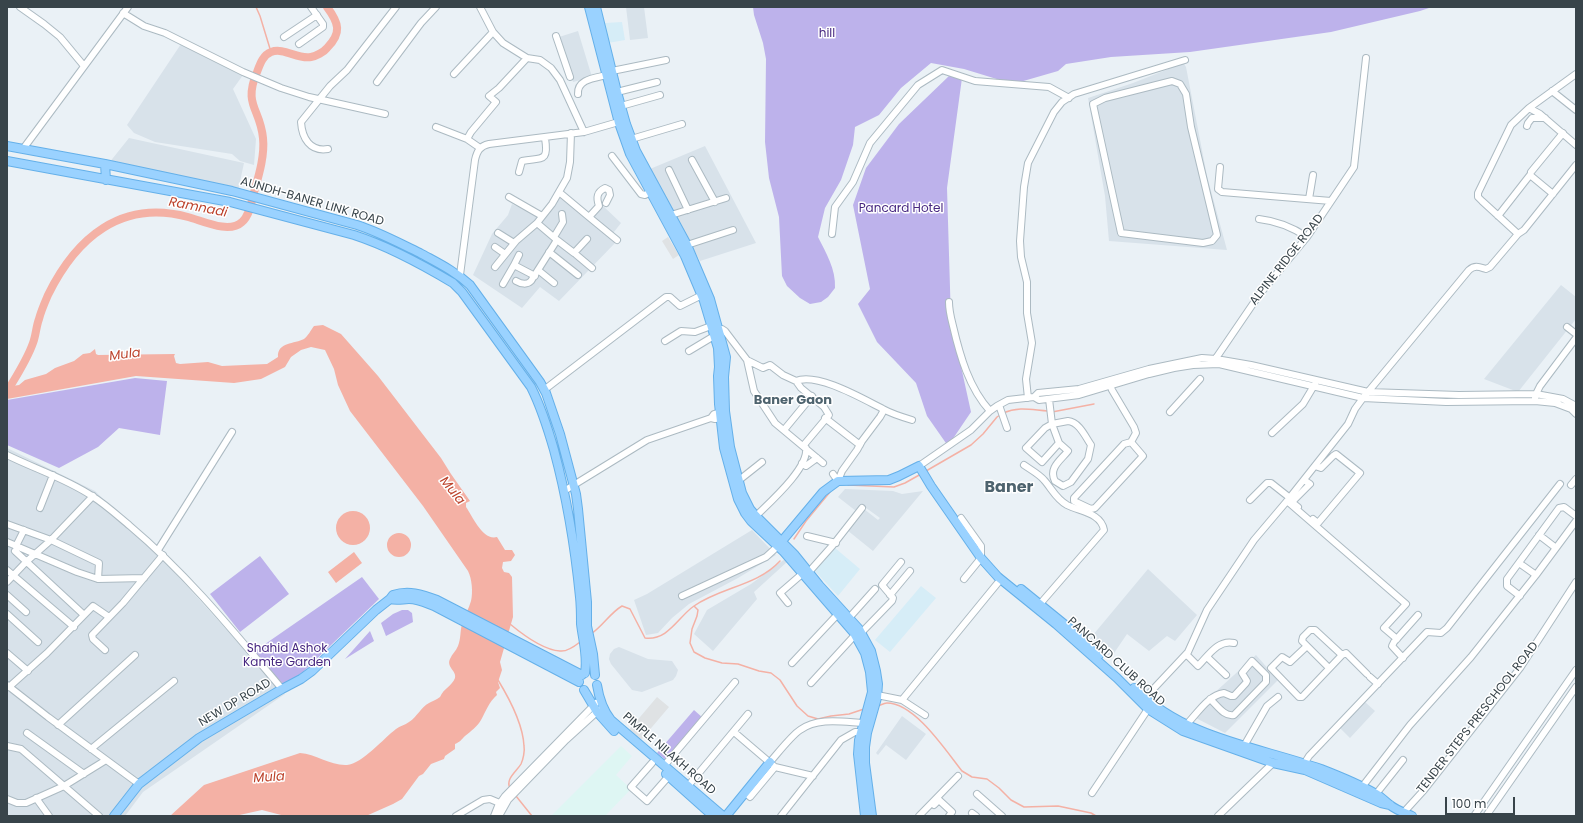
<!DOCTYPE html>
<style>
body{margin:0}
#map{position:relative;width:1583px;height:823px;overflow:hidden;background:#eaf1f6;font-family:Poppins,sans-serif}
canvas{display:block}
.frame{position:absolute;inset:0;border:8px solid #38444a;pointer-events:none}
.scale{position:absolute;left:1445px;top:797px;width:70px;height:18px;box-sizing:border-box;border:2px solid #38444a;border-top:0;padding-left:5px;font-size:12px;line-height:14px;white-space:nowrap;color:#38444a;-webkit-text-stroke:3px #fff;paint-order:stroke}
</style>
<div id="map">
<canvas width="1583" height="823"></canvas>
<div class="frame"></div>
<div class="scale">100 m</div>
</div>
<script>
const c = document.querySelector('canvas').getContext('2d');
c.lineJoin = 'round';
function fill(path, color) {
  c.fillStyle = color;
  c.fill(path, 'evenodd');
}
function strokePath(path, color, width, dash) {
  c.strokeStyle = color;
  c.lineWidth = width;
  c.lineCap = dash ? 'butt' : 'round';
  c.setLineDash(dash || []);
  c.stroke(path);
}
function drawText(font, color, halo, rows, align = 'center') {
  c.font = font + ' Poppins,sans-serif';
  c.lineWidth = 3;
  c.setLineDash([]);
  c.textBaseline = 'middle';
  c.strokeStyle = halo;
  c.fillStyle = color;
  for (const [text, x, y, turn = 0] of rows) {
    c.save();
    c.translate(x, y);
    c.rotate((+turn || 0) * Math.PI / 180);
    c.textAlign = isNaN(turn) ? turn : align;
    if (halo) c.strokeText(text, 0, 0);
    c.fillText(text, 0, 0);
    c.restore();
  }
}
const residential = new Path2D(`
 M626,7H644L648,38L630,40Z
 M578,31L592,77L573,82L559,37Z
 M181,44L243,75L233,89L256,139L254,165L240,161L232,154L155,142L134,133L127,125Z
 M1181,64H1184L1186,67L1207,176L1227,250L1109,241L1105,196L1088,98L1133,83Z
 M129,138L244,163L238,191L109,163Z
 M705,146L756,243L700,261L650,169Z
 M561,195L591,217L602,205L621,223L610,237L615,243L559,301L540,287L522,308L473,275L492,234L508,215L512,204L539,216Z
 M1561,285L1576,297V319L1518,392L1484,379Z
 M7,448L95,491L156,552L285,694L143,792L125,816H7Z
 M845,489L893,491L902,494L923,491L873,551L847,530L864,509L878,520L880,518L862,505L856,511L838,497Z
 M752,530L776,555L738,578L689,604L672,618L658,633L646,635L634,600L647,594Z
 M785,559L787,562L754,592L757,599L713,651L694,634L707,610L751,584Z
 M1148,569L1197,615L1175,641L1167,636L1149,651L1127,634L1110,659L1088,641Z
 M619,647L648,659L672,661L678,670L676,676L673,680L642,692L632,690L611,664L609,659L610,654L614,649Z
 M1256,655L1278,680L1225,733L1190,715Z
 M1365,702L1375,711L1350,738L1340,728Z
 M902,716L926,734L906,760L886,745L878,755L876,753Z`);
const commercial = new Path2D(`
 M622,22L625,40L608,43L605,23Z
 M835,548L860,569L838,596L814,570Z
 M921,586L936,598L890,652L875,640Z`);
const medical = new Path2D(`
 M621,746L632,756L616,775L631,789L605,816H551Z`);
const green = new Path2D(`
 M753,7H1432L1420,11L1331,32L1190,52L1111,57L1066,64L1058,71L1013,84L964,69L931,63L901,88L879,115L855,127L853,145L841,180L825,208L818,237C826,253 836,269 835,288L828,297L821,302L810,304L800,298L787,286L782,276L779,217L769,178L765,142L766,59L763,43L754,15Z
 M949,76L962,78L947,188L951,321L971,412L948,446L927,416L916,383L877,342L858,304L870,289L853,205L866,168L899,124Z
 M135,378L167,381L160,435L119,428L98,447L59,468L7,445V400Z
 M260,556L289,594L240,632L210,594Z
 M362,577L379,599L303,672L283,686L255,651Z
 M402,610H408L412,613L413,622L386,636L381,623L393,614Z
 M370,631L374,641L345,659Z
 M694,710L703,718L667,761L657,753Z`);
const parking = new Path2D(`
 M668,237L679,255L673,259L662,241Z
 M657,697L669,707L641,740L629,730Z`);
const water = new Path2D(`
 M323,325L341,334L378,376L441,458L451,474L470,501L466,503V507C473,517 483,541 497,537L505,550H512L515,555L511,561L503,562L502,568L504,572L509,573L512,577L513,617L500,662L502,670L498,682L500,688L496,692L497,695C489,702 486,711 481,720C477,727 471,731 465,736C462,739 460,742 455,744V749L445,756L444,759L431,764L423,774L419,776L402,799L393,804L366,816H285L262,810L235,816H170L204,785L300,753C316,754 331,766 347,765C362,764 384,738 396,729C400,726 405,725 409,722C417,717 421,707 429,703C432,701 436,700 440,697C444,688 452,686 455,678C457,671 446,667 450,659C452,654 456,651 458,646C461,639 460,631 462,624C464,616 469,609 471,601C473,592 472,579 468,571L423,506L350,411L338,385L334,369L325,350L311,347L301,350L291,357L285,367L261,379L234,383L136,376L7,399V387L19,385L25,380L46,374L55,368L74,361L83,354L90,353L95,349L96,354L98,355L175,354L174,356L176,363L180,364L208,362L222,366L267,364L278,357C277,342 295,344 304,339C308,336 311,330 314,326Z
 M336 528a17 17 0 1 1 34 0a17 17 0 1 1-34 0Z
 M387 545a12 12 0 1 1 24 0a12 12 0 1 1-24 0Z
 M354,552L362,563L336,583L328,572Z`);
const stream = new Path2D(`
 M256,7L260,16L271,52
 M1052,412L1094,404
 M1003,413C1019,406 1032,410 1048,411
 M926,471L971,445L983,434L997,417L1000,415
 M848,485L894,487L905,483L921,474
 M794,539L806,521L830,492
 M694,606L698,610L697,616L692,629L690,643L694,652L705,658L722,663L738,664L759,671L771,673L780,680L797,706L808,716L818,719L831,716L849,714L864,709
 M510,624C522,634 544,650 560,651C567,652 575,646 580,642
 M591,634C603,626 610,613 622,606L630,609L645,638C668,641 678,617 694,606C721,587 757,586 780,561
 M498,680C509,698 523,725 524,746C525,751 523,760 521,764C517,771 505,779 510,788
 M878,706C881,705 884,703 887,703C915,703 946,751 962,771L972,777L987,779L999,788L1011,800L1024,807L1058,806L1091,813L1096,816
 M516,796L532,816`);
const river = new Path2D(`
 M8,390C17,375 27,360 33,343C36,335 36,327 39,319C41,311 45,302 48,295C76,238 121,199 188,217C203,221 229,234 242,222C249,216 251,205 253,196C258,178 265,157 263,138C260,108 243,105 257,72C260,64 263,55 271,52C284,47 298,60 311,57C316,56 324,52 327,48C342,33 339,23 327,7`);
const minor = new Path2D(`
 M20,7L44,24L60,37L84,66
 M480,7L493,32L503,43L527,58L540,60L551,68L560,80L584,132
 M123,13L144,26L165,33L243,72L281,88L309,97L385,114
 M556,36L570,77
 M284,37L317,15
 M299,44L323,27V24L311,7
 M612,71L666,60
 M454,74L493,32
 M1172,81L1180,84L1186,94L1191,127L1217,235L1212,241L1203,243L1121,233L1093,104L1105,98Z
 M377,82L421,23L436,7
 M1552,91L1576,110
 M617,92L657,82
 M578,94C577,79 595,78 607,75
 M621,106L660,95
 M1529,108L1576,74
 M1527,126L1528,123L1532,118H1545
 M436,127L467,139
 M628,140L682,124
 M480,148L467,139L471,132L496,102L489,96L499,88L527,58
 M23,149L128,7
 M328,149C310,152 302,138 301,122L330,86L347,70L396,7
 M612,156L641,194L645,195L650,192
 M692,160L715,202
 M1220,167L1218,189L1222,192L1331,201
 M669,170L688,210
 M519,172L522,161C542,157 549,163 545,138
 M1531,172L1563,133
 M559,192L589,217L599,206C596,197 597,192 605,188L609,190L610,195L606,203
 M509,197L542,216
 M1309,199L1313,175
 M671,215L726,198
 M1498,216L1530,175L1553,194
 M589,217L617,240
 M1259,219C1277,221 1292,227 1307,237
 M498,233L514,243
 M832,234L835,207L853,182L870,143L918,85L942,70L975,81L1049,87L1069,98
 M1518,234L1482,201L1478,197V193L1511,125L1529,108L1540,114L1576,145
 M554,237L563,222L562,214
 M557,240L574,253L587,239
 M687,245L733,230
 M495,247L505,254
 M549,252L578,275
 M573,252L592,268
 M514,265L519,255
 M495,267L516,241L537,223L552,204L567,178L570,162L571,133
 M538,270L554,283
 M460,275L475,160C477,151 480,146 489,144L584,132L622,121
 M516,281C521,284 527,285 531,281L557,240L537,223
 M503,284L514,265L535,276
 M949,302C949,311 951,318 953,326C960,356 969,388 990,411
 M1567,327L1576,334
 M716,330L722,329L725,331L747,360L763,368L770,365L783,375L796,381L801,388L824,407L829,415L803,446
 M665,341L681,331L695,332L711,326
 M689,351L714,336
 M747,360L754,391L775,423L823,463
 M1214,361L1259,295L1307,237L1354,167L1366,58
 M796,381C817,372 863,399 883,409C892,414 902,417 912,420
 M1109,382L1112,390L1134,427L1136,433L1131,442L1124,444L1074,498V501L1091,509L1095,508L1143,456L1131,442
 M544,390L666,297H670L680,306L702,295
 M1034,397L1039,400L1079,395L1149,374L1174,368L1193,365L1219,364L1363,398L1446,402L1535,401L1555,403L1571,409L1576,414
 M1028,398L1026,379L1032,343L1027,313V282L1021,257L1020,241L1024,187L1028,163L1054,112L1062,102L1074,94L1185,60
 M1535,398L1536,394L1540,386L1576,338
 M1049,399L1052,424L1059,443
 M999,405L1007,428
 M724,411L714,414L711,418L715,419L725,418
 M1170,412L1200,379
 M825,418L860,445
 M1068,421C1079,422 1085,436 1091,445L1088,459L1071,482L1063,486L1055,481C1048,468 1061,460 1068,451L1059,443L1042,462L1026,448L1045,428L1052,424Z
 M784,430L812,396
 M1272,433L1303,404L1315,384
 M7,455C35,469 65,478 92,496C105,504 118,516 130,526C187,574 234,632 282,689
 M802,463L806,466L817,458
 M1024,465C1031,470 1039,474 1044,480C1052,489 1056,499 1067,505C1081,512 1101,513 1104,530L1040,604
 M919,466L971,430L990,411L997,406L1008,400L1034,397L1038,393L1079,389L1149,369L1202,358L1216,359L1251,365L1368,392L1459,395L1536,394L1563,399L1576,406
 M833,474L838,481
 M738,481L762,462
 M838,481L842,471L857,450L862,441L880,417L884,410
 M1571,485L1576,479
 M564,491L647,440L711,418
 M1250,500L1267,483H1271L1290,498
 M1287,501L1406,604L1384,628L1397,639
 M1298,507L1293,503L1294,500L1310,484L1304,480
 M40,508L53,475
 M756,516C769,503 809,468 806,448
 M961,518L981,546V558L964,579
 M1313,519L1318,523L1360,473L1336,454L1333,456L1321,468L1315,466
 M7,524L51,540L99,563L98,579
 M1539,535L1556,548
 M807,536L836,543
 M7,542L77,572L98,579L144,578
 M16,546L24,530
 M158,550L232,432
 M15,551L84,615
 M1519,563L1536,575
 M7,570L74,627
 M809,572L833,545L862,508
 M7,582L26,562L51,540L93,496
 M7,595L26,612
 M890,595L910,571
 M682,596L766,557L778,546
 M1520,596L1507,586V579L1559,508L1564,507L1576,516
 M788,603L780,593L802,574
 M7,614L38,642
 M849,618L875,589
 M861,633L892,601L893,598L882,585L901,562
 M1307,646L1290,662L1282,657L1271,668L1299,697H1302L1304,695L1342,655
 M105,650L93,639L92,635L123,603L163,555
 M7,653L28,671
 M1186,654L1198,666C1208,656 1218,639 1234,643
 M1207,657L1226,675
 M1403,658L1392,646L1394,642L1418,615
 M792,663L837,615
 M1329,668L1302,641L1303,637L1310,630H1315L1342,655L1346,653L1367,674
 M1370,677L1378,684
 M811,683L855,635
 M7,685L48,717L139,784
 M9,687L47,653L93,606L109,617
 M877,695L902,700L1001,579
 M902,700L925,715
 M1143,700L1188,652L1207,610L1254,540L1287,501L1348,424L1355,409L1363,398L1469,270C1475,265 1479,267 1486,269L1490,267L1518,234L1524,230L1576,165
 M58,725L135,655
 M1186,725C1197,714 1208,695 1224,693L1231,696H1234L1246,683L1247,681L1242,673L1252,661L1266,675V682L1234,715C1224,717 1217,705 1210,699
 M734,732L775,767L813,776
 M27,733L84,774
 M7,746L21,749L99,816
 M1244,746L1267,706L1278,697
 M91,749L174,681
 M770,762C778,753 791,736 800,730C818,717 843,722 864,723
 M652,763L631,787L647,801L668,777
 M1304,764L1309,756L1427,632L1441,633L1447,628L1560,484
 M664,766L735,682
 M688,786L748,714
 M1362,787L1410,725L1471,657L1536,575L1576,521
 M745,792L750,797L775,767
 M1092,793L1148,709
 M977,794L1002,816
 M1376,794L1403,760
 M36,798L49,816
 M7,799L17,803H26L64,786L106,760
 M934,805L939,800L952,812L949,816
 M1404,812L1424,790L1520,668L1576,582
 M972,813L976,816
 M456,816L483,800L490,799L502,804
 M494,816L498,806L505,796L596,703
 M499,816L508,800L566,740L599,710
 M781,816L841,740L855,732H861
 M919,816L958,776
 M1218,816L1273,763
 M1474,816L1576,670
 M1486,816L1576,687`);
const major = new Path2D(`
 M589,7L619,123L630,154L685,256L704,301L718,348L719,367L718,376L719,404L724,448L738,499L745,513L751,521L783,551L854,633L865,653L870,672L872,692L859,740L858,754L865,816
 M596,7L617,92L626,124L636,151L687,245L710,299L726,357L724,377L725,411L730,447L742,493L750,509L756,516L794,554L819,585L859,629L871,651L876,671L878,684L877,698L867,733L865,747V763L872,816
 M7,146L105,164L232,191L357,225C379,232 399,243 420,253C438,263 455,271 470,285L540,382L546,393L560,434L576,494L578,509L587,602V626L593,654L595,675
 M7,161L230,202L354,235C388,246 423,265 453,283L462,292L531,387C541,407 548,429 554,450C567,498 575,547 580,597C581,606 581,615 581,624C583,641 588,656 585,673
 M105,164L106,180
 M782,541L823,492L838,481L889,480L899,476L919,466L931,486L981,558L998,577L1056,624L1117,678L1148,709L1183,731L1273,763L1305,770L1381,803L1390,805
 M1021,589L1069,628L1099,655
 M390,599C397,601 403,599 409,599C418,599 426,603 434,606L579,682
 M597,685C599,698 603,710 611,720L723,816
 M1134,688C1186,739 1255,746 1321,769C1339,776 1359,784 1376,794C1381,797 1385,801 1390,805C1396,810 1405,813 1412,816
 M584,690L597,712L614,731
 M666,774L713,816
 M114,816L139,784L199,738L282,689L301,679L312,671L376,610L390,599L393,595C408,590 422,594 437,600L582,675
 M726,816L770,762`);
const parkNames = [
 ["hill",827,34],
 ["Pancard Hotel",901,209],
 ["Shahid Ashok",287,649],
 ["Kamte Garden",287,663]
];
const streetNames = [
 ["AUNDH-BANER LINK ROAD",312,202,16],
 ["ALPINE RIDGE ROAD",1287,260,-52],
 ["PANCARD CLUB ROAD",1116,662,42],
 ["NEW DP ROAD",235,703,-31],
 ["TENDER STEPS PRESCHOOL ROAD",1478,718,-52],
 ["PIMPLE NILAKH ROAD",669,754,41]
];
const waterNames = [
 ["Ramnadi",198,208,11],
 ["Mula",125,355,-7],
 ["Mula",452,491,51],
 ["Mula",269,778,-4]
];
const neighbourhoodNames = [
 ["Baner Gaon",793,401]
];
const districtNames = [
 ["Baner",1009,488]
];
fill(residential, '#d8e2ea');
fill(commercial, '#d6edf7');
fill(medical, '#def6f3');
fill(green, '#bdb2eb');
fill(parking, '#dfe2e4');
fill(water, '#f4b1a5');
strokePath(stream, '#f4b1a5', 1.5);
strokePath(river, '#f4b1a5', 8);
strokePath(minor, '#acbac2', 8);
strokePath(major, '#65b0e9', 10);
strokePath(minor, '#fff', 6);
strokePath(major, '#9ad2ff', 8);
drawText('12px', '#472780', '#fff', parkNames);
drawText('12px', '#38444a', '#fff', streetNames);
drawText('italic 13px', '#bc422b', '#fff', waterNames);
drawText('bold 13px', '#4e636e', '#fff', neighbourhoodNames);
drawText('bold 16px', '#4e636e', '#fff', districtNames);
</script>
